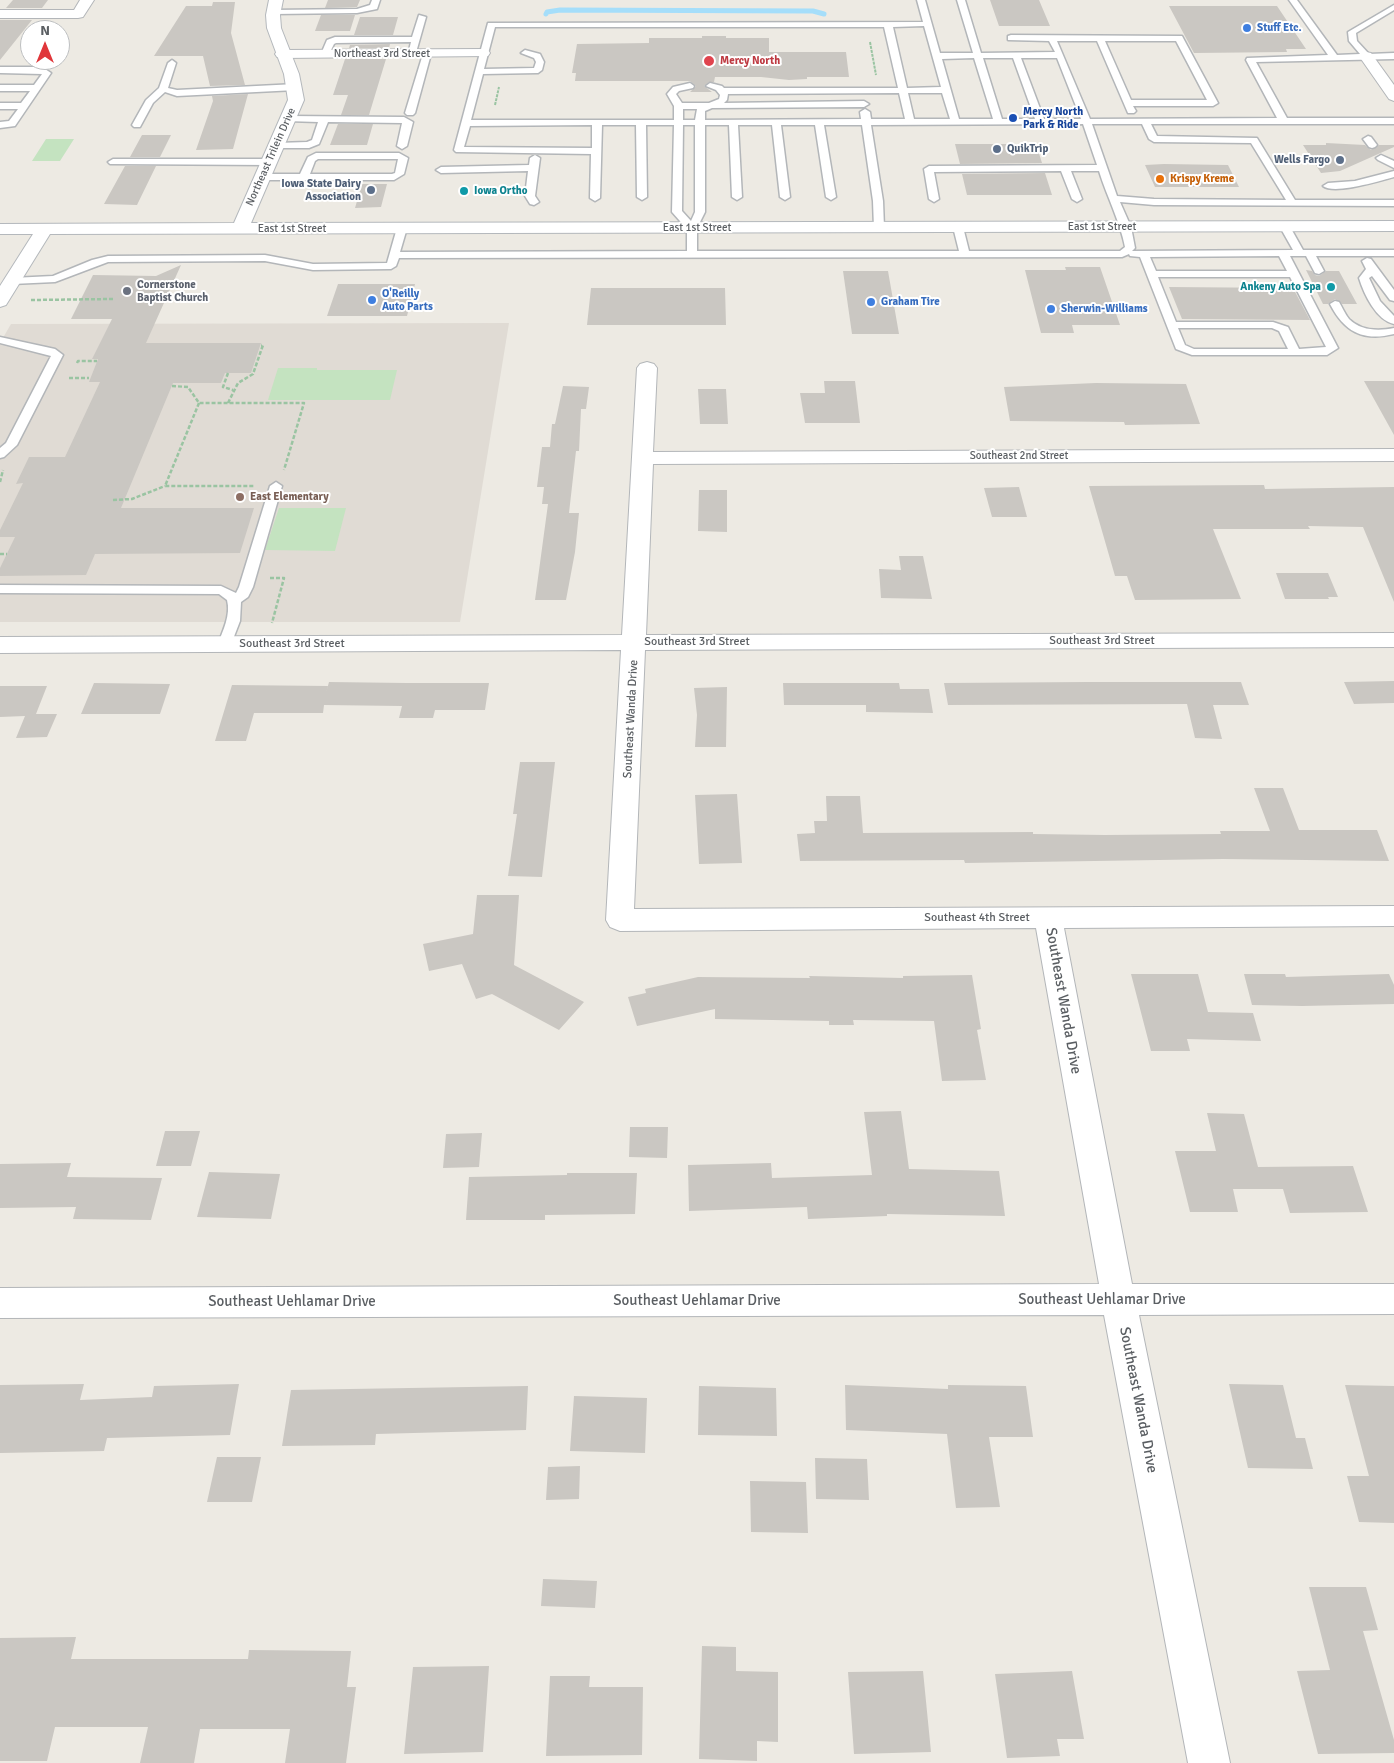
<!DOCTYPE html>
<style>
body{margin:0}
#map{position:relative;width:1394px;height:1763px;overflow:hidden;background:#edeae3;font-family:Signika,sans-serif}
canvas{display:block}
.north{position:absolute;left:20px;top:20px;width:50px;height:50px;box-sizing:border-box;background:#fff;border:1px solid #bdbfc1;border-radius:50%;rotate:0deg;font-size:14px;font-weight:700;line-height:20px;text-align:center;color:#5b5f63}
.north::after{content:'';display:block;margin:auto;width:18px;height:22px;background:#e0363a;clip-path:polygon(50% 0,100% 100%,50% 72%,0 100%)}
</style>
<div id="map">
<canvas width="1394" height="1763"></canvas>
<div class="north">N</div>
</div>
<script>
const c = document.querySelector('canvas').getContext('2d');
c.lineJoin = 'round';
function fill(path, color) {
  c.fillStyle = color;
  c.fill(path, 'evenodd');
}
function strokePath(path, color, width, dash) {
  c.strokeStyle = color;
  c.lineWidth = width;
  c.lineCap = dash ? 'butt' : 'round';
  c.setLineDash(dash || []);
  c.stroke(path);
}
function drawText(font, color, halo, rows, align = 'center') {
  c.font = font + ' Signika,sans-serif';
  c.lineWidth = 4;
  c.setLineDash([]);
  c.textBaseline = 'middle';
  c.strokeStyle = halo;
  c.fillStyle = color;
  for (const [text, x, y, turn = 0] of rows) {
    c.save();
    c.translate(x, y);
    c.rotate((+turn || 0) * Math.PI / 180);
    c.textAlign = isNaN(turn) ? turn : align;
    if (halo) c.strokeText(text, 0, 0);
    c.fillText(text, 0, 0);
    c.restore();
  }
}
const education = new Path2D(`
 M509,323L460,622H0V343L11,324Z`);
const green = new Path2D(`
 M46,139H74L60,161H32Z
 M278,368H317V370H397L390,400H268Z
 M279,508H346L335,551L265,550Z`);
const stream = new Path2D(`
 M546,14L547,12L560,10L813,11L824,14`);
const building = new Path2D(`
 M13,0H48L42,8H6Z
 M328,0H360L357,7L325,8Z
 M990,0H1039L1050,26H999Z
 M213,2H235L231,33L245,85L210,86L203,56H154L186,6H212Z
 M1169,6H1277L1306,49H1286L1287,52L1194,53Z
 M321,15H355L350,31H315Z
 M360,17H398L393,35H354Z
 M0,20H32L0,60Z
 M702,36H726V38H769V52H846L849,77H807V79L789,80L761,77H715L714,82H709L704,86L712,92H690L696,86L690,81H575L576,73H572L577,44L649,43V38H702Z
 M390,44L389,48H349L350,45Z
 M345,59H386L369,115H341L348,95H333Z
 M248,94L233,149L196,150L213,101L212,96Z
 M338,124H373L367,145H330Z
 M142,135H171L160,157H130Z
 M1326,143L1365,145L1371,150L1379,145H1394V147L1340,171L1321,173L1303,145H1326Z
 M955,144H1036L1042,163L960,164Z
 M1164,164L1228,165L1239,187H1155L1145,165Z
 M125,166H156L137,205L104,204Z
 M1045,173L1052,195H967L962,174Z
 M362,184H387L381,207L355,208Z
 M181,265L146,343H261L251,373H225L221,383H173L121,508H254L240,553L95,554L86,575L0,576V568L15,537H0V530L23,483L16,484L29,457H65L100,382H89L98,359H92L112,319H71L93,275L156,276Z
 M1065,267H1100L1120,325H1072L1074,333H1041L1025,270H1066Z
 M1306,270L1312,271L1315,275L1319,276L1326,271H1339L1357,304H1342L1335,299L1328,304H1323Z
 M843,271H888L899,334H852Z
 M338,284H415L407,316H327Z
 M1169,287L1293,288L1310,320L1182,319Z
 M591,288H725L726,325H587Z
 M824,381H855L860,423H805L800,393H825Z
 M1364,381H1394V435Z
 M1096,383L1186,384L1200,424L1125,425L1124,422L1010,421L1004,387Z
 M563,386L589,387L586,409H581L579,451H576L569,513H579L575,552L566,600H535L548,504H542L544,487H537L542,447H550L552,424H555Z
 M698,389H726L728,424H700Z
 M1264,485L1265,489L1394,487V602L1363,527L1308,526L1310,529H1213L1241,599L1135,600L1127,576H1115L1089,486Z
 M1019,487L1027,517H992L984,488Z
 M699,490H727V532L698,531Z
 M899,556H923L932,599L881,598L879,569L901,570Z
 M1276,573H1328L1338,597H1328L1329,599H1285Z
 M1394,681V703L1354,704L1344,682Z
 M329,682L406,683H489L485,710H435L433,718H399L402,706L324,705L323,713H254L246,741H215L232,685L328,686L326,693Z
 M1087,682H1241L1249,705H1213L1222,739L1195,738L1187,704L948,705L944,683Z
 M94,683L170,684L160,714H81Z
 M783,683H899L900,689H929L933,713L866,712V705H784Z
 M0,686H47L36,714H57L47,737L16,738L25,716L0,717Z
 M727,687L726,747H695L697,715L694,688Z
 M520,762H555L542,877L508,876L517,814H513Z
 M1254,788H1283L1299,830H1377L1389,861L1223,859L965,863L964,860L800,861L797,834L815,833L814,821H827L826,796H860L863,833L1033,832V834L1105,835L1221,834L1220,831H1270Z
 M737,794L742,863L699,864L695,795Z
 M477,895H519L514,965L584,1002L559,1030L492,994L476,999L462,964L429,971L423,944L473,934Z
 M1131,974H1198L1208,1012L1253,1013L1261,1041L1187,1039L1190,1051H1151Z
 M1244,974H1285L1286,977L1389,974L1394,985V1004L1302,1006L1252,1005Z
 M972,975L981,1029L977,1030L986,1080L942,1081L934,1021L853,1020L854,1025H829V1021L715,1019V1009L637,1026L628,997L646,993L645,989L698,977L810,978L809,976L903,978V976Z
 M901,1111L909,1169L999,1171L1005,1216L887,1214V1216L808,1219L807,1207L689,1211L688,1165L771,1163L772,1178L872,1175L864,1112Z
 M1207,1113L1244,1114L1258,1167L1353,1166L1368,1212L1290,1213L1283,1189H1233L1238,1212H1190L1175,1151H1216Z
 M630,1127H668L667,1158L629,1157Z
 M165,1131H200L191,1166H156Z
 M482,1133L479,1167L443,1168L446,1134Z
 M71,1163L67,1177L162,1178L151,1220L73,1219L76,1207L0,1208V1164Z
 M209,1172L280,1174L271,1219L197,1217Z
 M567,1173H637L635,1214L545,1215V1220H466L469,1177L567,1175Z
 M84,1384L80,1400L152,1397L154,1386L239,1384L230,1435L107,1438L104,1451L0,1453V1385Z
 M1229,1384L1283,1385L1296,1438H1305L1313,1469L1248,1468Z
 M845,1385L948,1389V1385L1026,1386L1033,1437H989L1000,1507L956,1508L947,1434L846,1430Z
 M1345,1385L1394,1386V1523L1359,1522L1347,1476H1369Z
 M528,1386L526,1430L376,1434L375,1445L282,1446L291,1390Z
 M699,1386L776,1388L777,1436L698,1435Z
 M574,1396L647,1398L645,1453L570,1451Z
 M217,1457H261L252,1502H207Z
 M815,1458L867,1459L869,1500L816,1499Z
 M580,1466L579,1499L546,1500L548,1467Z
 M750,1481L806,1482L808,1533L751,1532Z
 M543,1579L597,1581L595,1608L541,1606Z
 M1309,1587H1366L1378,1630L1363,1631L1394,1740V1753L1318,1754L1297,1671L1330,1670Z
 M76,1637L71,1659H248L249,1650L351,1651L347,1687H356L346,1763H285L290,1729H200L194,1763H140L148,1727H55L47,1761H0V1638Z
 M702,1646L736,1647V1671L778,1672V1742L757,1741V1761L699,1759Z
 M489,1666L483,1752L404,1754L413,1667Z
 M923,1671L931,1752L854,1754L848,1672Z
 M1072,1671L1084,1739H1057L1060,1756L1007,1758L995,1674Z
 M550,1676H590L589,1687H643L642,1755L546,1756Z`);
const pathFar1 = new Path2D(`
 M870,42L876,75
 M495,105L499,87`);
const path = new Path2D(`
 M31,300L113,299
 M77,363L78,361H97
 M228,373L223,387L233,390
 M69,378H89
 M172,386L188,387L199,403H304L284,470
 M199,403L165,486H255
 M228,403L238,383L253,374L263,345H261
 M0,482L3,470
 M113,500L132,499L165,486
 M0,554H7
 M270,578H284L272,623`);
const lane = new Path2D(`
 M372,0H380L377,9L357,13L273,14L269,12L273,10L357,9L370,5Z
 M917,0H925L940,53H973L957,0H965L981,53L1055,52L1049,41L1008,40V36L1011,35L1182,36L1218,103L1213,106H1133L1136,111L1134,113H1128L1097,41H1057L1090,119L1277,118L1246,60L1247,58L1328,55L1289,0H1297L1337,55L1360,54L1349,41L1348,32L1394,5V10L1356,33L1357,41L1369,54L1394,53V59L1256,62L1287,118H1394V124H1151L1157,136L1257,138L1295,200H1394V206L1154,205L1120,202L1131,227L1135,248L1132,251L1293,250L1280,227L1285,224L1289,225L1303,250H1394V256H1316L1324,271L1319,274L1315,273L1306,256H1290L1338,348L1327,355H1192L1176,349L1140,257L1130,256L1129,254L1122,257L399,258L396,266L391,269L313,270L265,261L108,262L55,282L12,284L7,281L12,278L53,276L92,260L108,256L265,255L313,264L387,263L397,228L402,225L407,228L400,252L687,251V229L672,212L674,125H646L647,197L642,200L637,197L636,125H602L600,198L595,201L590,198L591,154L456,152L454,150L488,23L923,22ZM924,26L941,87L907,88L893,27ZM495,27H884L898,88H724L722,86L710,83L706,86L716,90L720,95L719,99L709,103H682L676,94L679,91L693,88L694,86L690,83L673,87L667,94L674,106V120H471L483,74L538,73L542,70L544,62L540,54L525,50L521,53L534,58L536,62L534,68L484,69ZM1105,41H1176L1207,100H1131ZM974,58L993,119H959L942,59ZM983,58H1013L1035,119H1002ZM1021,58H1057L1081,119H1044ZM899,93L905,119H871L870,112L865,109L860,112L861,119L705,120V111L712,108L864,107L869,104L864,101L724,103L727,100L728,94ZM908,93H942L950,119H914ZM683,109H697L695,120H683ZM1083,124L1097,165L929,166L924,169L929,199L934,202L939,199L934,172L1061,171L1072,199L1077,202L1082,199L1071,171H1099C1107,197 1120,221 1125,247L1120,251H969L963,227L958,224L953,227L959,251H697V228L705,212V125H729L732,197L737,200L742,197L738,125H772L780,197L785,200L790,197L781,125H815L826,197L831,200L836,197L824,125H862L873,201L874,228L879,231L884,228L883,201L871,125ZM1092,124H1142L1149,139L1154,142L1251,143L1286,200L1154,199L1117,196ZM592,125V148L464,147L470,126ZM683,125H695V212L691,221L682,211ZM1279,256L1287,271H1156L1150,257ZM1158,277H1290L1326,347L1299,349L1288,327L1273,322H1176ZM1178,328H1272L1279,331L1288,349H1194L1185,345Z
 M419,15L426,17L415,56L408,54L411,42L336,43L334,44L328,56L321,54L327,40L335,37H412Z
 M427,51L431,54L415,113L413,115H407L405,113L423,54Z
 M172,60L176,63L168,88L177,90L296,84L300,87L296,90L177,96L165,92L153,103L140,127H134L132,125L146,100L159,88L168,63Z
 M0,67H42L51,73L15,126L0,128V122L9,121L18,109H0V103H21L30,91H0V85H34L42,74L0,73Z
 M289,116L404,117L413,122L407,146L402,149L397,146L402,123L328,122L319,144L309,148H274L272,146L277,143L307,142L312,140L318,122L286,121V117Z
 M1368,136L1371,137L1377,145L1375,147L1372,148L1369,147L1363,139Z
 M316,153H399L408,158L404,174L394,180H263L258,177L263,174H300L308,157ZM318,159H398L395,173L392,174H310L315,161Z
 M535,155L540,158L535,196L539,202L534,205L530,204L525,196L528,171L441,173L436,170L441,167L529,165L530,158Z
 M1381,155L1394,161V168L1378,160L1376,158Z
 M113,159H270L275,162L270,165L110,164L108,162Z
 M1394,171V177C1379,181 1334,195 1323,186L1328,183L1355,181Z
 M1367,258L1371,259L1394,290V301L1390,300L1372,276L1369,278L1380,301L1394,316V324C1376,320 1364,294 1359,278L1366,269L1362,261Z
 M1335,301L1339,302C1342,307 1345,314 1349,319C1361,331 1379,331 1394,328V334C1362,342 1344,331 1330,304Z
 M0,337L55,349L63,355L17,445L4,457L0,458V448L6,443L51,356L0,343Z
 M276,482L282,486L253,587L248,597L241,602L240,621L230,647H220L218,644C223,630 231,615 227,600L219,594L0,593V585L221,586L236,593L239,587L270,486Z`);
const street = new Path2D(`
 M80,0H94L83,17L78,18H0V10H74Z
 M483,49L488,50L490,53L488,56L282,58L277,57L275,54L277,51L282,50Z
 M1366,52L1371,53L1394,85V101L1389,99L1359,56L1361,53Z
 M647,362L654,364L657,368L653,452L1394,449V461L653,464L646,635L1394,633V647L645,650L634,909L1394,906V926L1064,928L1132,1284H1394V1314L1139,1315L1230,1763H1188L1104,1315L0,1318V1288L1099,1284L1036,928L620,931L610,927L606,920L621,650L0,653V637L622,635L637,368L640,364Z`);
const secondary = new Path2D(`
 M269,0H283L280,15L281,28L299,74L304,100L251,223L1394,221V231L50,234L6,305L0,307V286L33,234H0V224L234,223L288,100L284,74L267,28L266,15Z`);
const markers = [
 [1247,28,5,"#3f7fe0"],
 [709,61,6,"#e0444e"],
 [1013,118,5,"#1a4fb4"],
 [997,149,5,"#5c6f8a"],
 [1340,160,5,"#5c6f8a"],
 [1160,179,5,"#e8710a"],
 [371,190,5,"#5c6f8a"],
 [464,191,5,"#0f9aa8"],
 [1331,287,5,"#0f9aa8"],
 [127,291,5,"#6b7280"],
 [372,300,5,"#3f7fe0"],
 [871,302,5,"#3f7fe0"],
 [1051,309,5,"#3f7fe0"],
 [240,497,5,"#8d6e63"]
];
const farShopnames = [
 ["Stuff Etc.",1257,28],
 ["O'Reilly",382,294],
 ["Auto Parts",382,307],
 ["Graham Tire",881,302],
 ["Sherwin-Williams",1061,309]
];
const farStreetnames = [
 ["Northeast 3rd Street",382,54],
 ["Northeast Trilein Drive",271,157,-66],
 ["East 1st Street",1102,227],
 ["East 1st Street",697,228],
 ["East 1st Street",292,229],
 ["Southeast 2nd Street",1019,456]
];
const farHealthnames = [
 ["Mercy North",720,61]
];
const farTransitnames = [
 ["Mercy North",1023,112],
 ["Park & Ride",1023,125]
];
const farServicenames = [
 ["QuikTrip",1007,149,"left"],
 ["Wells Fargo",1330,160],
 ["Iowa State Dairy",361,184],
 ["Association",361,197]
];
const farFoodnames = [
 ["Krispy Kreme",1170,179]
];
const farCulturenames = [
 ["Iowa Ortho",474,191],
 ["Ankeny Auto Spa",1321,287,"right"]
];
const farWorshipnames = [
 ["Cornerstone",137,285],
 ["Baptist Church",137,298]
];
const farEducationnames = [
 ["East Elementary",250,497]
];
const streetNames = [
 ["Southeast 3rd Street",1102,641],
 ["Southeast 3rd Street",697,642],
 ["Southeast 3rd Street",292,644],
 ["Southeast Wanda Drive",631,719,-87],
 ["Southeast 4th Street",977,918]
];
const nearStreetnames = [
 ["Southeast Wanda Drive",1063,1001,80],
 ["Southeast Uehlamar Drive",1102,1300],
 ["Southeast Uehlamar Drive",697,1301],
 ["Southeast Uehlamar Drive",292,1302],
 ["Southeast Wanda Drive",1138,1400,79]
];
fill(education, '#e0dbd4');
fill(green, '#c4e3c0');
strokePath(stream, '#a5defa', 5);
fill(building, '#cac7c2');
strokePath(lane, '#b3b6b9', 3);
strokePath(street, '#b3b6b9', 2);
strokePath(secondary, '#b4b8bc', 2);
strokePath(pathFar1, '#9ac4a2', 2, [3, 1]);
strokePath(path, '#9ac4a2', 2.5, [4, 2]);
fill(lane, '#fff');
fill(street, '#fff');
fill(secondary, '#fff');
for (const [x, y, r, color] of markers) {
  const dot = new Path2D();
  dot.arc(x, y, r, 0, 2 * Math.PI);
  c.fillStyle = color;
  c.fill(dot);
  strokePath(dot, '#fff', 2);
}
drawText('bold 11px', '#366cbe', '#fff', farShopnames, 'left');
drawText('11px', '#5b5f63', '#fff', farStreetnames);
drawText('bold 11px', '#be3a42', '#fff', farHealthnames, 'left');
drawText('bold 11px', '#164399', '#fff', farTransitnames, 'left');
drawText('bold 11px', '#4e5e75', '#fff', farServicenames, 'right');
drawText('bold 11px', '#c56008', '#fff', farFoodnames, 'left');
drawText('bold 11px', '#0d838f', '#fff', farCulturenames, 'left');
drawText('bold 11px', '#5b616d', '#fff', farWorshipnames, 'left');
drawText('bold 11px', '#785e54', '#fff', farEducationnames, 'left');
drawText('12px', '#5b5f63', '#fff', streetNames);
drawText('15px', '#5b5f63', '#fff', nearStreetnames);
</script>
